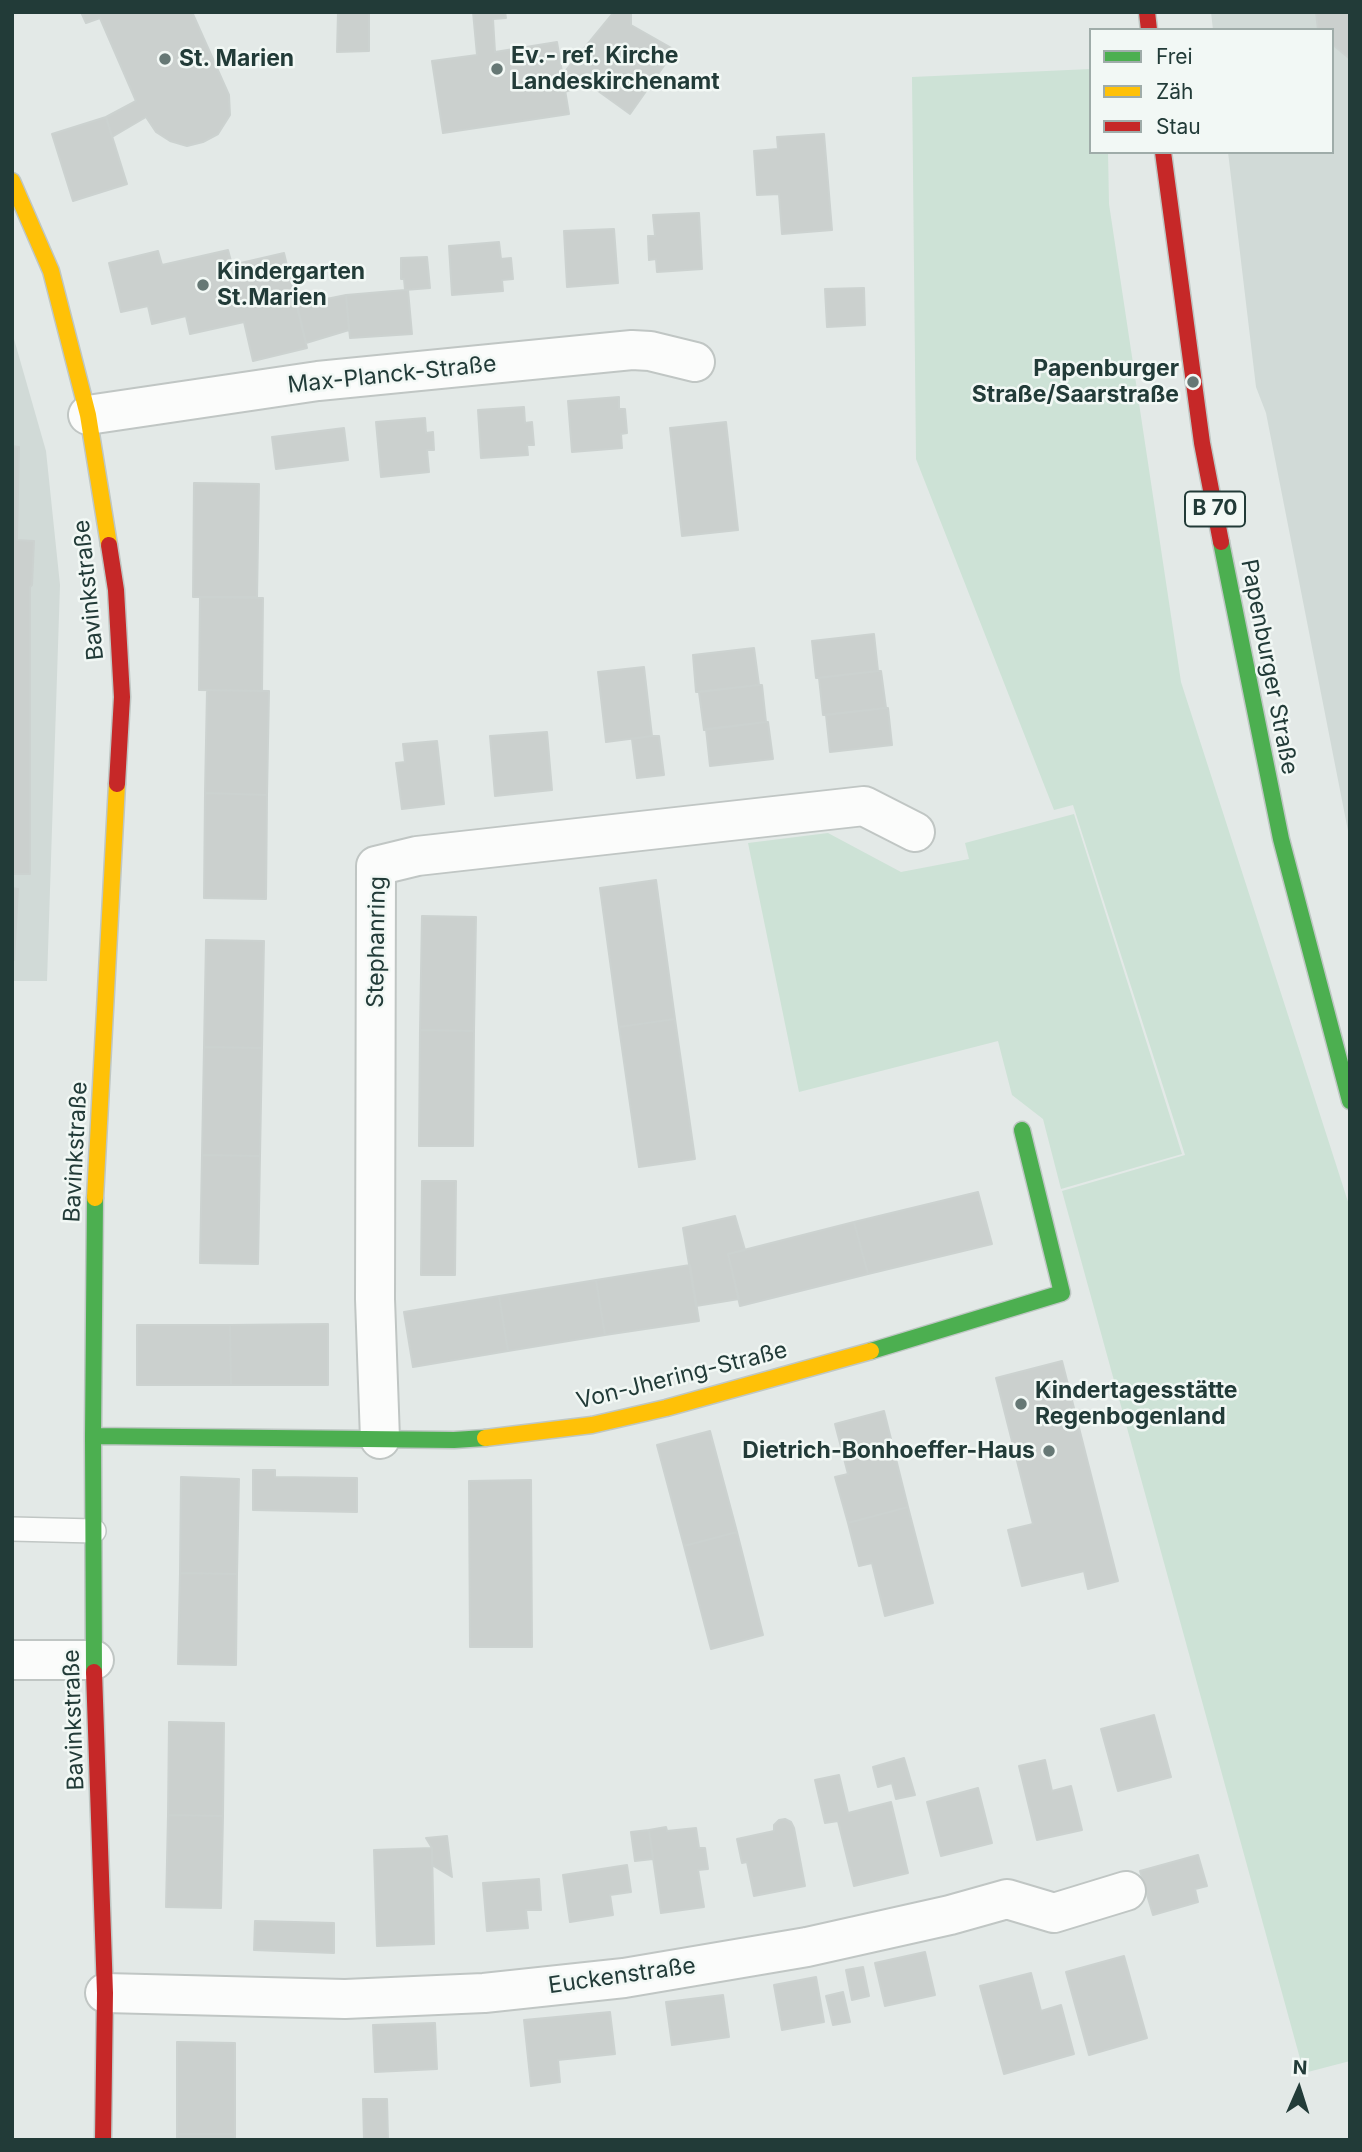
<!DOCTYPE html>
<meta charset="utf-8">
<style>
body{margin:0}
#map{position:relative;width:1362px;height:2152px;overflow:hidden;background:#e3e9e7;font-family:Inter,sans-serif}
canvas{display:block}
.frame{position:absolute;inset:0;border:14px solid #223b38;pointer-events:none}
.legend{position:absolute;left:1089px;top:28px;width:245px;height:126px;box-sizing:border-box;background:#f2f8f5;border:2px solid #9faca9;margin:0;padding:9px 12px;list-style:none;font-size:21px;color:#223b38}
.legend li{display:flex;align-items:center;gap:14px;height:35px}
.legend b{width:35px;border:2px solid #9faca9}
.north{position:absolute;left:1264px;top:2054px;width:70px;height:70px;-webkit-text-stroke:5px #f2f8f5;paint-order:stroke;rotate:3deg;font-size:19px;font-weight:700;line-height:28px;text-align:center;color:#223b38}
.north::after{content:'';display:block;margin:auto;width:24px;height:32px;background:#223b38;clip-path:polygon(50% 0,100% 100%,50% 72%,0 100%)}
</style>
<div id="map">
<canvas width="1362" height="2152"></canvas>
<div class="frame"></div>
<ul class="legend">
<li><b style="height:9px;background:#4caf50"></b>Frei</li>
<li><b style="height:9px;background:#ffc107"></b>Zäh</li>
<li><b style="height:9px;background:#c62828"></b>Stau</li>
</ul>
<div class="north">N</div>
</div>
<script>
const c = document.querySelector('canvas').getContext('2d');
c.lineJoin = 'round';
function fill(path, color) {
  c.fillStyle = color;
  c.fill(path, 'evenodd');
}
function strokePath(path, color, width, dash) {
  c.strokeStyle = color;
  c.lineWidth = width;
  c.lineCap = dash ? 'butt' : 'round';
  c.setLineDash(dash || []);
  c.stroke(path);
}
function drawText(font, color, halo, rows, align = 'center') {
  c.font = font + ' Inter,sans-serif';
  c.lineWidth = 5;
  c.setLineDash([]);
  c.textBaseline = 'middle';
  c.strokeStyle = halo;
  c.fillStyle = color;
  for (const [text, x, y, turn = 0] of rows) {
    c.save();
    c.translate(x, y);
    c.rotate((+turn || 0) * Math.PI / 180);
    c.textAlign = isNaN(turn) ? turn : align;
    if (halo) c.strokeText(text, 0, 0);
    c.fillText(text, 0, 0);
    c.restore();
  }
}
const built = new Path2D(`
 M1211,12H1350V841L1266,413L1256,387L1228,152H1332V30H1213Z
 M12,332L46,451L60,585L47,981H12Z`);
const green = new Path2D(`
 M1091,69V152H1108L1109,204L1181,682L1350,1208V2061L1304,2073L1062,1191L1185,1155L1073,805L1054,810L916,459L912,77Z
 M1074,814L1182,1154L1061,1189L1043,1119L1012,1095L998,1041L799,1092L748,843L828,833L901,872L969,859L965,843Z`);
const building = new Path2D(`
 M81,12H192L229,95L230,115L218,134L203,142L187,146L170,141L156,132L146,117L112,137L106,117L136,101L100,18L86,23Z
 M338,12H369V51L337,52Z
 M473,12H505L506,18L493,19L495,52L557,42L569,114L443,133L432,61L477,55Z
 M614,12H631V25L675,50L630,114L587,83L565,92L563,74Z
 M1316,12H1350V59L1332,44V30H1318Z
 M106,117L127,184L73,201L52,134Z
 M824,134L832,230L782,234L779,194L757,195L754,151L778,149L777,137Z
 M699,213L702,269L657,272L656,259L649,260L648,236H655L653,215Z
 M614,229L618,283L567,287L564,231Z
 M499,242L501,259L511,258L513,279L502,280L503,291L452,295L449,246Z
 M228,250L232,265L284,253L307,348L253,361L244,322L190,334L186,316L152,324L148,306L121,312L109,263L158,251L162,265Z
 M427,257L430,288L405,290L404,279H401V258Z
 M864,288L865,325L827,327L825,289Z
 M405,290H408L412,334L350,338L346,295Z
 M346,295L349,330L306,343L297,305Z
 M619,397V409H625L627,433L621,434L622,448L572,452L568,401Z
 M524,407L525,423L532,422L534,445H527L528,455L481,458L478,410Z
 M425,418L426,433L433,432L434,450H427L429,472L381,477L376,422Z
 M726,422L738,530L682,536L670,428Z
 M344,428L348,460L276,469L272,437Z
 M12,446L19,447L17,540L34,541L32,585L30,587V874H12Z
 M194,483L259,484L257,597H193Z
 M200,597L263,598L262,691L199,690Z
 M874,634L878,671L816,678L812,641Z
 M754,648L759,685L696,692L693,655Z
 M644,667L652,736L606,742L598,672Z
 M878,671H881L886,708L823,715L819,678Z
 M759,685H762L766,722L704,730L699,692Z
 M207,690L269,691L267,795L205,793Z
 M886,708H888L892,745L830,752L826,715Z
 M766,722H768L773,759L710,766L706,729Z
 M547,732L552,790L495,796L490,736Z
 M652,736H659L664,775L637,778L632,739Z
 M437,741L444,804L402,809L396,763L405,762L403,744Z
 M205,793L267,795L266,899L204,898Z
 M656,880L675,1019L619,1027L600,888Z
 M12,888L18,889L14,960H12Z
 M422,916L476,917L474,1031L420,1030Z
 M206,940L264,941L262,1048L204,1047Z
 M675,1019L695,1159L639,1167L619,1027Z
 M420,1030L474,1031L473,1146H419Z
 M204,1047L262,1048L260,1156L202,1155Z
 M202,1155L260,1156L258,1264L200,1263Z
 M422,1181H456L455,1275H421Z
 M978,1192L992,1244L868,1274L854,1222Z
 M735,1216L745,1250L728,1254L739,1299L696,1306L683,1228Z
 M854,1222L868,1274L740,1306L728,1254Z
 M690,1265L699,1321L605,1335L596,1280Z
 M596,1280L605,1335L508,1351L499,1296Z
 M499,1296L508,1351L413,1367L404,1312Z
 M328,1324V1385H231L230,1325Z
 M137,1325H230L231,1385H137Z
 M1062,1361L1118,1581L1088,1589L1084,1571L1022,1586L1008,1530L1033,1524L996,1378Z
 M884,1411L908,1507L848,1523L835,1477L848,1474L835,1424Z
 M710,1431L737,1532L684,1546L657,1445Z
 M253,1470H275V1477L357,1478V1512L253,1510Z
 M181,1477L239,1479L237,1574L180,1573Z
 M531,1480L532,1647H470L469,1481Z
 M908,1507L933,1603L885,1616L872,1563L859,1566L848,1523Z
 M737,1532L763,1635L711,1649L684,1546Z
 M180,1573L237,1574L236,1665L178,1664Z
 M1154,1715L1171,1777L1118,1791L1101,1729Z
 M169,1722L224,1723L223,1816L168,1815Z
 M904,1758L915,1795L896,1799L892,1783L878,1787L873,1767Z
 M1045,1760L1052,1791L1071,1786L1082,1830L1037,1840L1019,1766Z
 M839,1775L848,1813L891,1802L908,1873L854,1886L838,1821L825,1823L815,1780Z
 M978,1788L992,1843L941,1856L927,1802Z
 M168,1815L223,1816L221,1908L166,1907Z
 M785,1819L791,1822L794,1828L805,1886L754,1896L747,1862L742,1863L737,1839L774,1831V1825L779,1820Z
 M666,1827L667,1831L696,1828L699,1848H705L708,1869L698,1870L704,1907L661,1913L649,1830Z
 M649,1830L653,1859L635,1861L631,1832Z
 M447,1836L452,1877L432,1865V1848L426,1838Z
 M432,1848L434,1944L377,1946L374,1850Z
 M1198,1855L1207,1886L1195,1889L1198,1902L1153,1915L1140,1871Z
 M627,1865L631,1892L610,1895L613,1915L570,1922L563,1875Z
 M539,1879L541,1910H526L528,1928L487,1931L483,1883Z
 M255,1921L334,1923V1953L254,1950Z
 M925,1952L935,1995L885,2006L875,1963Z
 M1124,1956L1147,2038L1089,2055L1066,1972Z
 M863,1967L869,1996L852,2000L846,1970Z
 M1031,1973L1041,2011L1061,2005L1074,2054L1004,2074L980,1986Z
 M816,1977L824,2022L782,2030L774,1985Z
 M843,1992L850,2022L833,2025L826,1996Z
 M723,1995L729,2037L672,2045L666,2002Z
 M610,2012L615,2054L558,2060L560,2082L531,2086L524,2020Z
 M435,2023L437,2069L375,2072L373,2025Z
 M177,2042L235,2043V2134H177Z
 M363,2099H387L388,2140H364Z
 M177,2134H235V2140H177Z`);
const lane = new Path2D(`
 M12,1529L94,1531`);
const street = new Path2D(`
 M88,415L318,381L632,350L650,351L695,362
 M380,1439L375,1299L376,866L417,856L864,806L915,832
 M12,1660H94
 M105,1993L345,1999L484,1993L624,1978L807,1947L950,1915L1007,1899L1054,1913L1126,1891`);
const fast = new Path2D(`
 M1221,542L1281,839L1350,1101
 M871,1351L1062,1293L1022,1130
 M93,1436L454,1440L485,1438
 M94,1672L93,1436L95,1198`);
const slow = new Path2D(`
 M12,181L51,271L88,415L109,545
 M95,1198L117,784
 M485,1438L592,1425L666,1408L871,1351`);
const jam = new Path2D(`
 M1147,12L1149,30
 M1163,152L1202,443L1221,542
 M109,545L116,590L122,697L117,784
 M94,1672L105,1993L103,2140`);
const markers = [
 [165,59,7,"#667875"],
 [497,69,7,"#667875"],
 [203,285,7,"#667875"],
 [1193,382,7,"#667875"],
 [1021,1404,7,"#667875"],
 [1049,1451,7,"#667875"]
];
const shields = [
 [1215,509,60]
];
const shieldNames = [
 ["B 70",1215,509]
];
const poiNames = [
 ["Ev.- ref. Kirche",511,56],
 ["Landeskirchenamt",511,82],
 ["St. Marien",179,59],
 ["Kindergarten",217,272],
 ["St.Marien",217,298],
 ["Papenburger",1179,369,"right"],
 ["Straße/Saarstraße",1179,395,"right"],
 ["Kindertagesstätte",1035,1391],
 ["Regenbogenland",1035,1417],
 ["Dietrich-Bonhoeffer-Haus",1035,1451,"right"]
];
const streetNames = [
 ["Max-Planck-Straße",392,375,-6],
 ["Bavinkstraße",89,590,-96],
 ["Papenburger Straße",1269,667,79],
 ["Stephanring",377,942,-89],
 ["Bavinkstraße",76,1152,-87],
 ["Von-Jhering-Straße",682,1376,-14],
 ["Bavinkstraße",74,1720,-92],
 ["Euckenstraße",622,1976,-8]
];
fill(built, '#d1dad7');
fill(green, '#cde2d6');
fill(building, '#cbd0ce');
strokePath(building, '#ccd2d0', 2);
strokePath(lane, '#c0c6c4', 26);
strokePath(street, '#c0c6c4', 42);
strokePath(fast, '#bfc7c4', 19);
strokePath(slow, '#bfc7c4', 19);
strokePath(jam, '#bfc7c4', 19);
strokePath(lane, '#fbfcfb', 23);
strokePath(street, '#fbfcfb', 38);
strokePath(fast, '#4caf50', 16);
strokePath(slow, '#ffc107', 16);
strokePath(jam, '#c62828', 16);
for (const [x, y, r, color] of markers) {
  const dot = new Path2D();
  dot.arc(x, y, r, 0, 2 * Math.PI);
  c.fillStyle = color;
  c.fill(dot);
  strokePath(dot, '#f2f8f5', 2.5);
}
for (const [x, y, w] of shields) {
  const box = new Path2D();
  box.roundRect(x - w / 2, y - 17.5, w, 35, 5);
  c.fillStyle = '#f2f8f5';
  c.fill(box);
  strokePath(box, '#223b38', 2);
}
drawText('bold 21px', '#223b38', null, shieldNames);
drawText('bold 23px', '#223b38', '#f2f8f5', poiNames, 'left');
drawText('23px', '#223b38', '#f2f8f5', streetNames);
</script>
